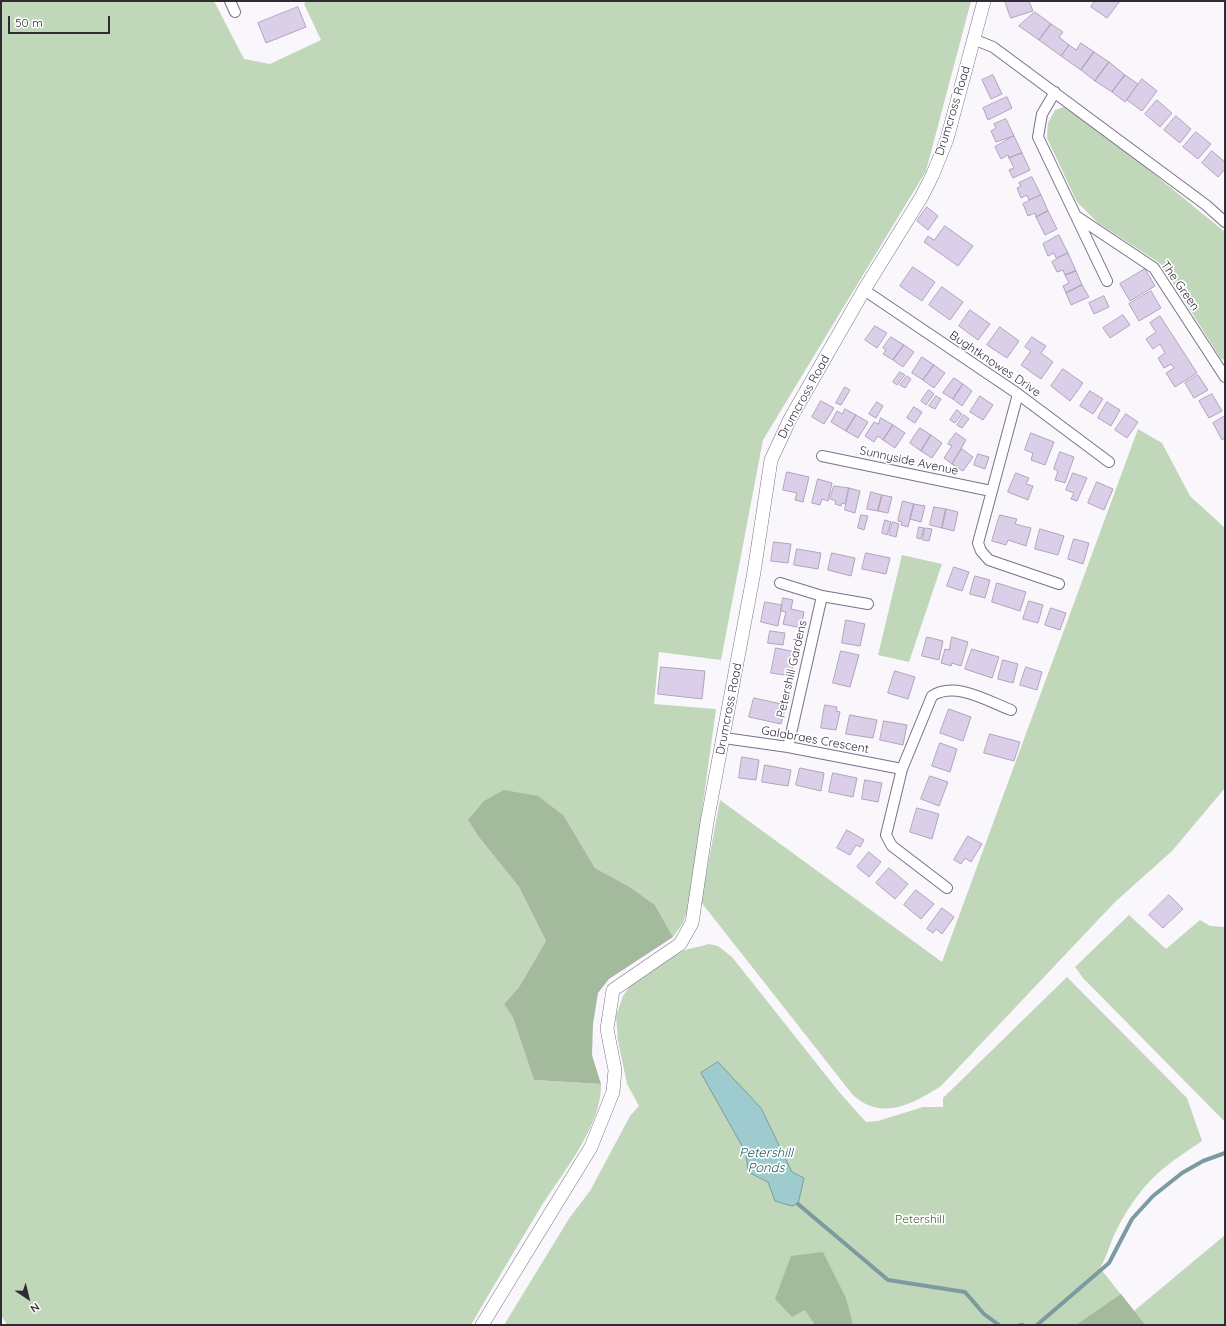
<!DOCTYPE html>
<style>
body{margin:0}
#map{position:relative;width:1226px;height:1326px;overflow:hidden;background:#f9f7fc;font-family:Quicksand,sans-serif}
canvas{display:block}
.frame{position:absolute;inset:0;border:2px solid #302c36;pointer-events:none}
.north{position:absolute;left:8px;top:1278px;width:40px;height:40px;-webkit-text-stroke:3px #fff;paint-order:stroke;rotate:145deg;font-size:11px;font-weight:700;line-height:16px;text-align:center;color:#302c36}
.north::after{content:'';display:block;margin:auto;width:14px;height:18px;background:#302c36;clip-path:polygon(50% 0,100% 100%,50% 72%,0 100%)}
.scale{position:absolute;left:8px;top:16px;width:102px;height:18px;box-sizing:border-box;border:2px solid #302c36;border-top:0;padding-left:5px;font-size:12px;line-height:14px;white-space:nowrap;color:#302c36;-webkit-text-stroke:3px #fff;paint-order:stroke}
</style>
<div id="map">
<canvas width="1226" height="1326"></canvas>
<div class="frame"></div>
<div class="north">N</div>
<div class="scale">50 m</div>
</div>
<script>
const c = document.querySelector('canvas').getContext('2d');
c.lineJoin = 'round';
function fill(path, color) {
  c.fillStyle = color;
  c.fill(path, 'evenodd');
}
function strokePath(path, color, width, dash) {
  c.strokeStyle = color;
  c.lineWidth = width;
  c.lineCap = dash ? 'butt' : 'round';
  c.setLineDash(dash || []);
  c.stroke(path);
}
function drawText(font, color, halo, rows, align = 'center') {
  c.font = font + ' Quicksand,sans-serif';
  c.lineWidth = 3.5;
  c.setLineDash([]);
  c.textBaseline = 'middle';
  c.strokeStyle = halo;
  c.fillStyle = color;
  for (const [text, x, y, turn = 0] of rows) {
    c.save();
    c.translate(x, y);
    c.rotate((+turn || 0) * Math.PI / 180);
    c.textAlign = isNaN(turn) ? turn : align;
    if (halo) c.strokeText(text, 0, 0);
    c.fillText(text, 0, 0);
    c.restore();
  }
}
const green = new Path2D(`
 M1,1H214L244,59L270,64L321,40L304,4L306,1H971L926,171L763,440L721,660L659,652L654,704L716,709L689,905L683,923L673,937L655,905L630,887L595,868L564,816L468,820L478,836L519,887L546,941L519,987L504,1004L513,1018L534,1080L601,1084C602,1127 561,1174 539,1210C516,1248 493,1287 471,1325H7L1,1315Z
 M1063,107L1070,108L1100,130L1225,232V360L1221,359L1161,264L1098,223L1077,202L1047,138L1048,123L1055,110Z
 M1138,429L1162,443L1190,496L1225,528V788L1172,851L1115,902L941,1086C913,1104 881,1122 852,1094L701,902L720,800L942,962Z
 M902,555L942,564L909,662L878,655Z
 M1129,915L1166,949L1200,920L1210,926L1225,927V1122L1083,978L1075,967Z
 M709,944L718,946L732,957L840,1093L866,1122L878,1121L923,1107H943V1098L1067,977L1187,1098L1202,1141C1189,1150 1176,1158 1164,1168C1145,1183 1128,1207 1117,1229C1110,1242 1108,1255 1100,1268L1134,1311L1225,1235V1325H504L570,1217L590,1191L630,1116L639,1106L627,1084L618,1041L616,1016L623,996L634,980L662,963L685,950Z`);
const forest = new Path2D(`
 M504,790L538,796L564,816L595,868L630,887L655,905L673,937L609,979L598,993L593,1024L592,1055L601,1084L534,1080L513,1018L504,1004L519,987L546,941L519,887L478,836L468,820L484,801Z
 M823,1252L846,1298L853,1325H815L805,1310L792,1317L775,1299L791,1256Z
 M1121,1294L1145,1325H1076Z`);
const water = new Path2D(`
 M718,1062L761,1108L792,1172L804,1178L798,1204L792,1206L775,1201L768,1182L748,1172L746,1153L701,1073Z`);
const stream = new Path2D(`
 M798,1204L888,1280L965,1292L984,1314L999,1325
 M1020,1325H1023
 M1037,1325L1109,1263L1132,1219L1153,1196L1182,1173L1203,1161L1225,1153`);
const building = new Path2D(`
 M1005,1H1029L1033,11L1011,18Z
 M1095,1H1120L1107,18L1091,7Z
 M298,7L306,27L266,43L258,23Z
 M1035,12L1051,24L1039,40L1019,26Z
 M1051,24L1063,32L1059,37L1069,45L1061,56L1039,40Z
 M1081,43L1094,52L1081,70L1061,56L1069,45L1076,50Z
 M1094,52L1109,62L1095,81L1081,70Z
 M1109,62L1125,75L1112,92L1095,81Z
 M993,75L1002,94L991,99L982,80Z
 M1125,75L1138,84L1125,102L1112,92Z
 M1142,79L1157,91L1142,111L1127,100Z
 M1007,97L1012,108L988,120L983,108Z
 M1157,100L1172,113L1160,127L1145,114Z
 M1176,116L1191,129L1180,143L1164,130Z
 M1006,119L1014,136L996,142L991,131L996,128L994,124Z
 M1196,132L1211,144L1198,159L1183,147Z
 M1014,136L1022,153L1009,158L1008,155L1001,159L995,147Z
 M1212,151L1225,162V169L1218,177L1202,163Z
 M1022,153L1030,170L1013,178L1009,170L1014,168L1009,158Z
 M1032,177L1041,195L1029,200L1027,195L1021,198L1017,188L1021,186L1019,183Z
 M1041,195L1048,211L1036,217L1035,213L1028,216L1023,204Z
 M927,207L938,216L928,230L917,221Z
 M1048,211L1057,229L1045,235L1036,217Z
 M945,226L973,246L958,266L924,242L928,236L934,240Z
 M1059,235L1068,253L1056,258L1054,253L1048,256L1043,244Z
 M1068,253L1076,271L1065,275L1063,270L1057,272L1052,262Z
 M913,267L935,282L922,301L900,286Z
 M1145,269L1155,286L1130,301L1120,284Z
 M1076,271L1082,285L1066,293L1063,286L1069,283L1065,275Z
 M1082,285L1089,297L1071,305L1066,293Z
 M942,287L963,302L950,320L929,305Z
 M1151,291L1161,308L1139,321L1129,304Z
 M1104,296L1109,307L1094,314L1089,303Z
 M970,310L990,324L978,340L959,326Z
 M1123,315L1130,325L1110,338L1103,328Z
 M1160,316L1197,373L1175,387L1166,373L1174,368L1171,364L1164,368L1158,358L1165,353L1160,344L1153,349L1146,339L1156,332L1150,323Z
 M875,326L887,333L877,348L865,340Z
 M1000,327L1019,341L1007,358L987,345Z
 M891,337L904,345L893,360L883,354L886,350L883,348Z
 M1032,337L1046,346L1041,353L1053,362L1041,379L1021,365L1031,351L1025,347Z
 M904,345L914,352L903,367L893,360Z
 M922,357L934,365L923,380L912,373Z
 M934,365L945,373L934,388L923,380Z
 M1063,369L1083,383L1070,401L1051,386Z
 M900,372L905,375L897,385L893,382Z
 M1198,375L1208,390L1194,398L1185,383Z
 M907,376L911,379L905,388L900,385Z
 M954,378L963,384L953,399L943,393Z
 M963,384L972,391L962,406L953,399Z
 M845,387L850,390L841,405L836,403Z
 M929,390L934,394L926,405L921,401Z
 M1090,391L1103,399L1093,414L1080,406Z
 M1212,394L1222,411L1209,418L1199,401Z
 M936,396L941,399L935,409L929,406Z
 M980,396L993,405L983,420L970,412Z
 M821,401L834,408L824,424L812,417Z
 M877,402L883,406L876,418L869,414Z
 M1107,402L1120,410L1111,426L1098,418Z
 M914,407L922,412L915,423L907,418Z
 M845,409L856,415L846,431L831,422L837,411L842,414Z
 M957,410L962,414L955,423L950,420Z
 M1126,414L1138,422L1127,438L1115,430Z
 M856,415L868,422L858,438L846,431Z
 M964,415L969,419L962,428L957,425Z
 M1225,416V438L1222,440L1213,423Z
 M881,418L893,425L883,440L878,436L874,442L865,436L874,422L878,424Z
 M893,425L905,433L895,448L883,440Z
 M920,428L931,435L921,451L910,443Z
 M956,433L966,440L952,464L944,458L952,446L948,444Z
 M1031,433L1054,442L1045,465L1031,460L1033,453L1025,450Z
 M931,435L942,443L932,458L921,451Z
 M962,449L973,457L963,471L952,464Z
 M1060,452L1074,457L1065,483L1055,480L1058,471L1054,469Z
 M978,454L989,457L985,469L974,465Z
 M787,472L809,477L803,502L795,500L797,493L783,490Z
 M1016,473L1029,478L1026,484L1033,486L1028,500L1008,492Z
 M1073,473L1087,478L1077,501L1071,499L1074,493L1066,490Z
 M818,479L832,483L828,501L822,499L820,505L812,503Z
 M1097,482L1113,489L1104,510L1088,503Z
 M834,486L849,488L845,504L842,503L841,506L835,504L836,501L830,499Z
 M849,488L860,491L855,513L845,510Z
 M871,492L882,495L878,511L867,509Z
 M882,495L892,497L888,513L878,511Z
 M903,501L914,504L908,527L901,525L902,522L898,521Z
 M914,504L925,506L921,522L910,519Z
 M934,507L946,509L942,528L930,525Z
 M946,509L958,512L954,531L942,528Z
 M861,515L868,516L864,530L858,528Z
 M1000,515L1017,519L1015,524L1031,528L1026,546L1008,540L1006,545L992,541Z
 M885,520L891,522L887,535L882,533Z
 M893,522L899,524L896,537L889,535Z
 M919,527L924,528L921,539L917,538Z
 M925,528L932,529L929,541L923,540Z
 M1040,529L1064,536L1058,555L1035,549Z
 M1074,539L1089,543L1083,564L1068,559Z
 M774,542L791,544L788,563L771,561Z
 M797,549L821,553L818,569L794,565Z
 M832,553L855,558L851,576L828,570Z
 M866,553L890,558L886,574L862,569Z
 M954,567L969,572L962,591L947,586Z
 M975,576L990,580L985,598L970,594Z
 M997,583L1026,592L1020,611L992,602Z
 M783,598L793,600L791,609L804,612L801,628L783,624L786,612L781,611Z
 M1029,601L1043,605L1038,623L1023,619Z
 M765,602L782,605L778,626L761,622Z
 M1051,608L1066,613L1060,630L1045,625Z
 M846,620L865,624L860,646L842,643Z
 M770,631L785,633L783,645L768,643Z
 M927,637L943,641L939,660L922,656Z
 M952,637L968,642L961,666L952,663L951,666L941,663L945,649L949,650Z
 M776,648L796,652L791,676L771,673Z
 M972,649L999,657L992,678L965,669Z
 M841,651L859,655L850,687L833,683Z
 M1003,660L1018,664L1013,683L998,679Z
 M661,667L705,671L702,699L658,694Z
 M1026,667L1042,672L1037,690L1020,685Z
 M895,671L915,677L908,699L888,693Z
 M754,698L786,705L781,724L749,717Z
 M825,705L837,707L836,711L840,712L836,730L821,728Z
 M949,709L971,717L963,741L940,733Z
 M850,715L877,720L873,738L846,734Z
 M884,721L907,725L903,745L880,740Z
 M990,734L1020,742L1014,761L984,753Z
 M940,743L957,749L950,772L932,766Z
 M742,757L759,760L756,780L739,778Z
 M765,765L791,770L788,786L762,782Z
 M800,768L824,773L821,791L796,785Z
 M833,773L857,778L853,797L829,792Z
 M930,776L948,782L939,806L921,799Z
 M865,780L882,783L878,802L862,799Z
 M917,808L939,814L932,839L910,832Z
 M847,830L864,840L860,847L856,845L850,855L837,848Z
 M968,836L982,844L971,862L965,858L961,864L954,860Z
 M869,852L881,862L869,877L857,867Z
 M889,868L908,884L895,899L876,883Z
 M916,890L934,904L921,919L904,905Z
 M1169,895L1183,909L1163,928L1149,915Z
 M942,908L954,917L942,934L936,929L933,933L927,929Z`);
const minor = new Path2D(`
 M230,1L235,12
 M973,39L993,47L1206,205L1225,222
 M1055,92L1042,114L1038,137L1107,281
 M1076,216L1154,268L1225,377
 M864,290L1018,394L1109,462
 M1018,394L978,543L981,551L989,560L1059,584
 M822,456L991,491
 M780,583L822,596L868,604
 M724,738L788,747L902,769
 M788,747L822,596
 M947,888L892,846L886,835L902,769L932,696C956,681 987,701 1011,710`);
const tertiary = new Path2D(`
 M482,1325L591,1147L613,1092L615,1070L607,1029L613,990L680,944L692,923L707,822L754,572L771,460L790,419L864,290L922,196L933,174L947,139L984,1`);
const streetNames = [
 ["Drumcross Road",953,111,-73],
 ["The Green",1180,286,55],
 ["Bughtknowes Drive",995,364,34],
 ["Drumcross Road",804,397,-61],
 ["Sunnyside Avenue",909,461,12],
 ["Petershill Gardens",792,669,-77],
 ["Drumcross Road",729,709,-79],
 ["Galabraes Crescent",815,740,10]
];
const parkNames = [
 ["Petershill",920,1219]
];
const waterNames = [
 ["Petershill",766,1153],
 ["Ponds",766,1168]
];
fill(green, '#c0d7b9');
fill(forest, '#a4ba9c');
fill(water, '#9dcbce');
strokePath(water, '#7c9ba0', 1);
strokePath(stream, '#7c9ba0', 4);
fill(building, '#dacee8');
strokePath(building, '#b0a4bd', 1);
strokePath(minor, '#7b7087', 12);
strokePath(tertiary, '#7b7087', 14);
strokePath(minor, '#fff', 10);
strokePath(tertiary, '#fff', 13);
drawText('12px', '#302c36', '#fff', streetNames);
drawText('12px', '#406034', '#fff', parkNames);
drawText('italic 13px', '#18585c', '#fff', waterNames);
</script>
